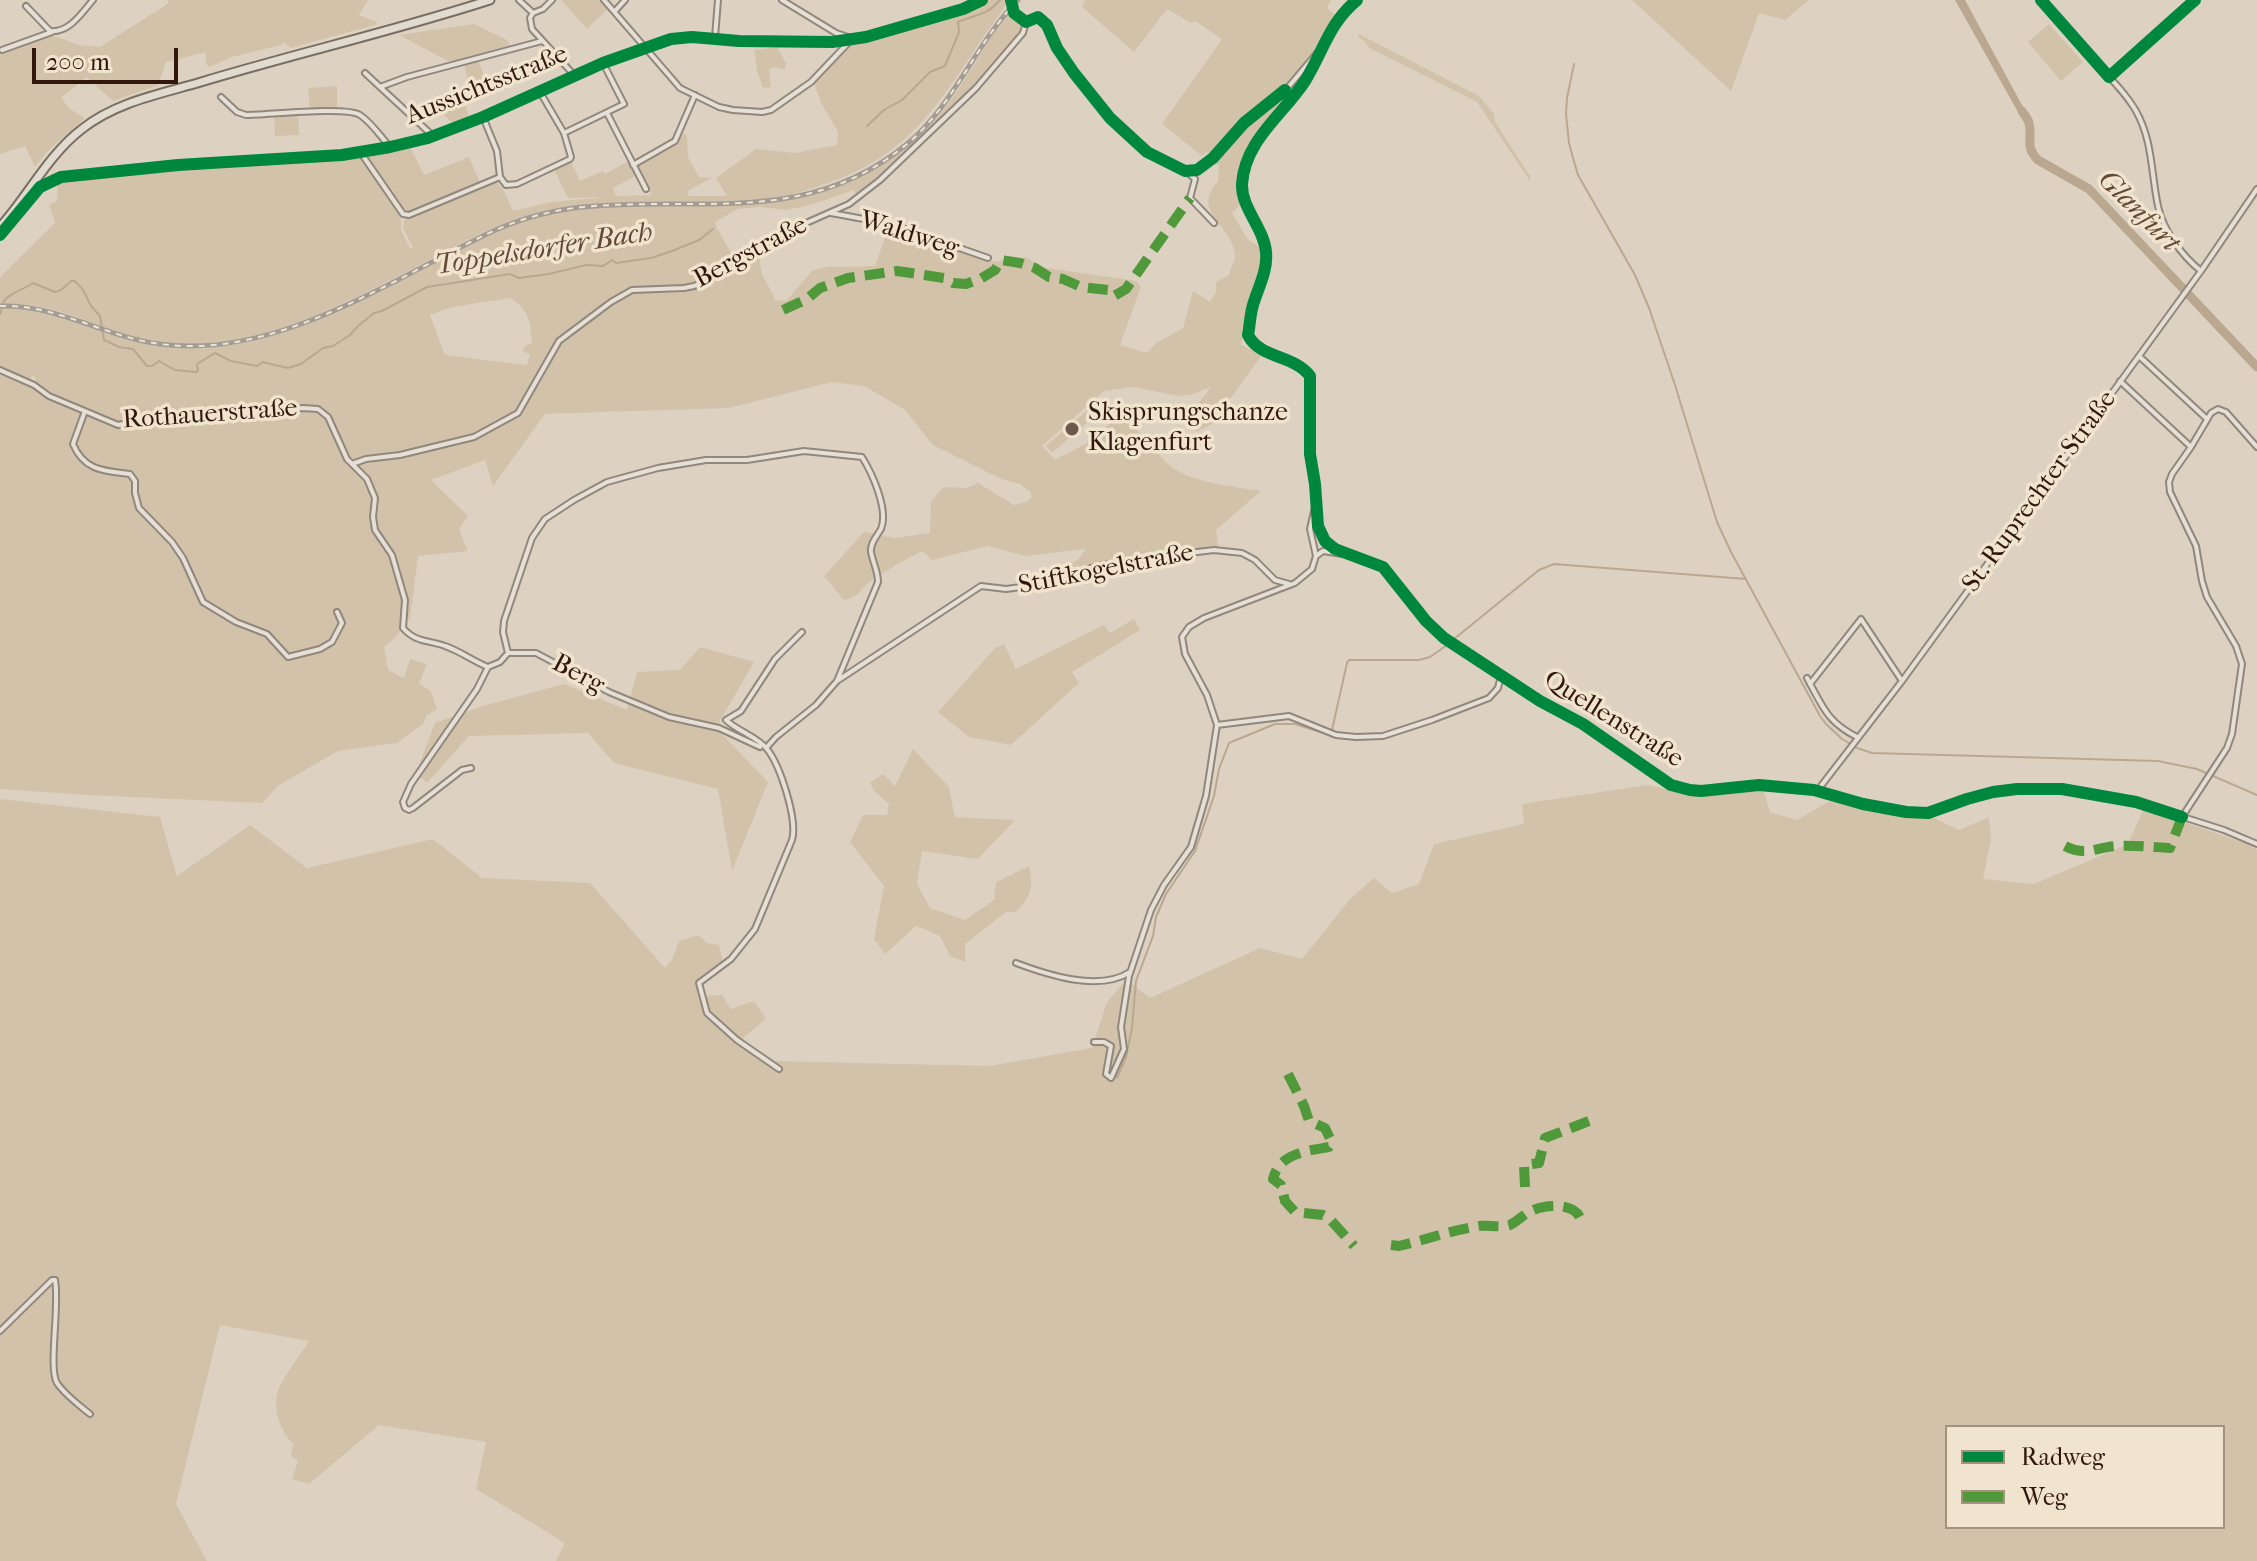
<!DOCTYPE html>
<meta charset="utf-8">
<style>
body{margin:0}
#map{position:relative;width:2257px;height:1561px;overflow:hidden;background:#ddd2c1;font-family:"IM FELL French Canon",serif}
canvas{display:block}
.legend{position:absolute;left:1945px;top:1425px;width:280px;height:104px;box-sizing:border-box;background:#f1e4ce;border:2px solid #a49280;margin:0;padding:10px 14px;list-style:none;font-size:24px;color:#31170c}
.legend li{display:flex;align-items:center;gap:16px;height:40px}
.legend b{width:40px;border:2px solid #a49280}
.scale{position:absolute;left:32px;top:48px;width:146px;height:36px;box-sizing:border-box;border:4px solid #31170c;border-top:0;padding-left:10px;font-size:24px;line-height:28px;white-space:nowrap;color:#31170c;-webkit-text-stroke:6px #f1e4ce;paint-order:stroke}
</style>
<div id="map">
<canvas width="2257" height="1561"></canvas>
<ul class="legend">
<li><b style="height:10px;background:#00873e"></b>Radweg</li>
<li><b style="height:10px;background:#50993b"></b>Weg</li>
</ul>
<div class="scale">200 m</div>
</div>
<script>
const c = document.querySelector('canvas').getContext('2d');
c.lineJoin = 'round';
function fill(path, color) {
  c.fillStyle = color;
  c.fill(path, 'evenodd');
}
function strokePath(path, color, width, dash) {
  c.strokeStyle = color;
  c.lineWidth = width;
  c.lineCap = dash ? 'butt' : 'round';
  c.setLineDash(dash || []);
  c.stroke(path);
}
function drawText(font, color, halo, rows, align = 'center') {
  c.font = font + ' "IM FELL French Canon",serif';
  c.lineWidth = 7;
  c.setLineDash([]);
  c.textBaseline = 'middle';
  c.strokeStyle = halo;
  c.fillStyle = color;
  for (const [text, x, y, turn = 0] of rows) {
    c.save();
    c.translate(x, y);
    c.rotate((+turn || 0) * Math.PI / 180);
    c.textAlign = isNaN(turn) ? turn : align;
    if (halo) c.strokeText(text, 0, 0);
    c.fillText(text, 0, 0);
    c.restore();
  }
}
const green = new Path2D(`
 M167,0H368L359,15L377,22L375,25L290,48L285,42L281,45L232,57L209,67L206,64V53C190,54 181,60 166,62L158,85L113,101L86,77L61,98L70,109L85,118L47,152L35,167L25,146L0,154V55L52,35L79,45L100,47L169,3Z
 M561,0H601L609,8L587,29Z
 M986,0H1008C1001,15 987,30 978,45C933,114 901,160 819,186C798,193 783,199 761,200C679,206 592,193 514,220C487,229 462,243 437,256C368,291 297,333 219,342C194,345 170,345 146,340C114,333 85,318 54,310C36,305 19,304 0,304V277L55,223L49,205L57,201L58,181L65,180L219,164L341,159L355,157L363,159L401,218V230L410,249L413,247L403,228L404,220L496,181L504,191L513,211L552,202L608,197L568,198L554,169L569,162L572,164L580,181L603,171L605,174L629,161L637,175L613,188L616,196L652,195L637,169L638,165C654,156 673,151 682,134L687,135L688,157L699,177L712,178L689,190L688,196H727L716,178L756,149L795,153L837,145L838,132L821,103L814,83L850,44L940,19Z
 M1085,0H1331L1327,8L1336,16L1300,82L1260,132L1238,180L1240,205L1232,213L1248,240L1263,248V265L1249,306L1241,345L1262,355L1212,424L1196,432L1192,412L1211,387L1190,395L1178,396L1133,387L1104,391L1042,446L1055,460L1091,441L1120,414C1140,429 1151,448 1169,465C1188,482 1236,487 1261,491L1216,530L1219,553L1104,567L1029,591L1024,581L1077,561L1086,549L1025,556L988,546L932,560L922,551C904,560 887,570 870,582C857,591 864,594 844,600L824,576L864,532L895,538L930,533L931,502L943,487L967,488L978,483L1014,505L1026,502L1031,498V493L1020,484L1001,479L933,445L904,409L864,386L832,382L729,408L545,414L493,486L485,460L431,480L468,516L459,529L468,551L418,556L410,618L397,636L384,647L388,670L404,678L410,659L427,664L419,684L430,690L437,709L426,716L423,724L397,743L338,751L279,785L262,803L88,795L0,789V373L34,385L36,382L34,376L29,379L0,367V308C50,306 93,331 140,342C166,349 192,350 218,347C300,338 376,292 448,256C478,240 509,224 542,216C650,191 769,229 869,172C897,157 923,135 943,110C968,79 985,42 1011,10C1017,18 1024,23 1020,33L977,86L879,178L857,196L854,190L810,205L786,210L760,207L738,209L715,222L716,226L736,262L755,251C762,259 759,267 763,276C767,284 772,291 775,300L786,301L812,271L826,267L875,266L889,226L988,262L1026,257L1040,267L1137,281L1141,287L1120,345L1147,353L1156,343L1183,328L1193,291L1210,302L1216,292V282L1229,275C1230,270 1235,262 1235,256C1234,225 1189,213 1218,181L1219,165L1210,164L1207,151L1202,156L1162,124L1222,39L1195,21L1191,23L1167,9L1134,52L1082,7ZM511,298C529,311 530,320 532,342L524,347L523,351L530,355L527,365L445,355L430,315L452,307Z
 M1632,0H1809L1785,20L1759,13L1731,91Z
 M474,24L507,40L511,47L452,63L399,35Z
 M2049,24L2083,62L2061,81L2028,42Z
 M1359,34L1479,96L1494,114L1495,122L1530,176V181L1477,102L1369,48L1365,42L1358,37Z
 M777,47L786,63L785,70L774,67L769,70L771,87L763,88L757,71L754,50Z
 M478,60L487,83L478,87L479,99L465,104L470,119L456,125L430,104L470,90L464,64Z
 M337,86V109L310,111L308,88Z
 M298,115L299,135L275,136L274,116Z
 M409,145L424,175L469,157L480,183L407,212L401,209L368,159L370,154Z
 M1092,406L1098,413L1052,453L1046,446Z
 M1134,619L1140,630L1072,672L1079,683L1011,745L969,737L938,712L995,648L1004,644L1016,669L1104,625L1110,633Z
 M700,647L754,662L716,728L768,782L732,871L718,789L614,763L588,733L469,736L427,783L416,773L435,723L483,706L564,684L627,710L637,672L680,670Z
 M913,749L949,787L955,817L1015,820L978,859L922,851L917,884L930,908L965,920L994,900L996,882L1029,866C1034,887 1031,896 1016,912H1006L965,944V962L950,956L940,936L916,926L885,954L874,939L884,886L850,842L863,815H887L889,804L874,791L870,783L883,774L895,786Z
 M1647,785L1681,792L1763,789L1770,812L1797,820L1833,799L1932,817L1959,830L1989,817L1991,839L1983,879L2034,884L2128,844L2144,808L2247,844L2257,850V1561H556L565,1543L476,1489L486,1442L379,1425L309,1484L292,1479L298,1461L291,1456L293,1444C281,1431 272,1410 278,1391C283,1377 301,1354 309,1341L220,1325L176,1504L207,1561H0V799L160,817L177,876L250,825L307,868L433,839L482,878L590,883L665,968L672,960L679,941L698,935L707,943L719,945L723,963L698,981L700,996L722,995L731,1009L754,1001L766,1019L744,1037L740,1045L761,1057L773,1061L989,1066L1092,1048L1107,1002L1126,980L1150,998L1260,948L1302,959L1350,899L1374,878L1392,893L1419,884L1434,844L1524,824L1522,804ZM1947,1427H2223V1527H1947Z`);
const water = new Path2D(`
 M1955,0H1965L2029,118L2023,121Z`);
const stream = new Path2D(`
 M1574,64L1567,98L1566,114L1569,143L1573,158L1578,175L1635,275L1649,308L1675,385L1717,522L1731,552L1820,716L1826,724L1842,739L1857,748L1872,753L2158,761L2197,769L2257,795
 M867,126L884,110L902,100L930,72L945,66L959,32L958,22C975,14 987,16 1000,0
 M0,314C2,310 2,305 4,301C9,293 25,289 33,283L55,292L61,290L71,281H75L83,290L91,306L100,316L104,340L119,347L133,349L147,366H152L159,361L175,370L196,372L198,370L197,364L215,353L231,361L257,366L262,362L288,368L301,364L323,348L333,346L350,335L358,326L374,313L382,311L427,287L510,274L519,278L549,274L586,265L603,266L612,260L616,263L651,258L672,251L699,240L713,229
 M1454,639L1539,570L1554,564L1746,579
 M1332,730L1347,663L1349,660H1419L1430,657L1447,645
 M1117,1078L1126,1057L1132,1028L1136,981L1153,936L1156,917L1166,894L1195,851L1214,796L1219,769L1229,743L1275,724H1295L1330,735`);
const river = new Path2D(`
 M2022,111C2024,115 2028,118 2029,123C2033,139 2024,146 2038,160L2089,189L2257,367`);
const minor = new Path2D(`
 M519,0L533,13
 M604,0L680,88L719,107L733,110L762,112L771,110L811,82L851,40
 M782,0L836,33L851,38
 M1011,0L1014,13L1026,22L1038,17L1047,25L1057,48L1074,73L1110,118L1147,152L1185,171L1197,170L1213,158L1244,123L1278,97L1290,85L1317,53
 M2041,0C2058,20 2075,40 2093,60C2108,76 2125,92 2136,111C2153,141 2151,174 2158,206C2163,230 2182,256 2201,271
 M26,6L50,31C69,33 81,14 93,0
 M615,11L625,0
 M533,13L530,18L532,29L574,75
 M533,13L543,9L552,0
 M715,37L718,0
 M2,50L52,32
 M365,73L380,87L407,77L542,41
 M2109,77L2195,0
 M380,87L433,136
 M221,97L237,112L246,115C267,115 346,106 360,115C371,122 381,137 390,147
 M607,113L646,189
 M483,117L497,151L500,177L506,185L517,184L570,159L571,157L564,133L540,92
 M564,133L624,104L603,63
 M361,153L403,214L409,215L500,177
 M633,165L675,141L695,95
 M1187,172L1195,179L1190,198L1214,223
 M35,183L40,187L61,177L72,175L178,165L342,155L390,147L428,138L483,117L603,63L671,39L692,37L739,41L832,42L866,37L963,9L982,0
 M831,213L891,224L988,258
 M2139,356L2207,419
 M0,370L34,385L49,396L118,425L158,417L202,418L303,408L318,409L328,417L347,459L367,479L375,498L373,517L375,530L392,555L405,600L403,628C416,643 429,640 445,646C460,651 473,661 488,667
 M2120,381L2191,447L2172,474L2169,482L2170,492L2196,546L2202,581L2207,597L2236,646L2242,664L2232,734L2227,748L2182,817
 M85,411L73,444C84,471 105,471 130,474L135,481V493L139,508L172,542L183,558L203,602L236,622L267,634L288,657L320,649L332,642L342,623L337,612
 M2191,447L2211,413L2218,409L2226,412L2257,447
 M352,464L366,459L400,455L474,437L518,413L559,341L611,302L632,290L684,288L694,286L710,279L726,266L788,231L849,204L880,180L976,88L1023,33L1026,22
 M1315,508L1320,533L1328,543L1348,554L1383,567L1426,621L1444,638L1540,701L1583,724L1671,785L1690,790L1701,791L1759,785L1814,790L1863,804L1906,812L1928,813L1967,799L1993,792L2017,789H2062L2136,802L2224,830L2257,844
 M1316,556L1323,551L1342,554
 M508,653L503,632L504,621L532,538L545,519L574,500L607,482L658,468L706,460H747L804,451L862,457C872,473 889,510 881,529C877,536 870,543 871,552C873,563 878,571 878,582L837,681
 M509,653H536L609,692L669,717L719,728L760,747
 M1807,678C1823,707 1827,722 1857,737
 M1810,684L1861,619L1902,681
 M1217,725L1289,716L1336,735L1356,737L1383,736L1432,720L1489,698L1498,688L1501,676
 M766,748L776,737L816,705L837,681L981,586L1006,589L1021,587L1098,566L1146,558L1214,550L1242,553L1255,560L1275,580L1289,584
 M471,768L462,770L413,808L409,810L405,808L403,802L411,784L477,689L488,667L500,662L508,653
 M1820,792L1821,786L1902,681L2201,271L2257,189
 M1016,963C1048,975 1099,992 1130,972
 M1094,1042H1104L1111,1046L1106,1074L1111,1078L1124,1049L1121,1027L1129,976L1151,910L1164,885L1191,847L1206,796L1217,725L1207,695L1185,654L1182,637L1189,627L1204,618L1295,583L1312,569L1316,556L1310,529L1315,507L1316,489L1310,454V376C1295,355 1260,359 1248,335C1250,325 1250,315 1253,305C1258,288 1268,270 1266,252C1264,228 1241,208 1242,184C1245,140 1283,115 1305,81C1323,52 1329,23 1357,0
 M779,1069L737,1040L707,1013L699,983L731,959L755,929L792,840C798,820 780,765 767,749C757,736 737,731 726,720L741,711L775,659L802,632
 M0,1331L52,1280H55C60,1305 48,1368 57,1383C65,1395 79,1405 90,1414`);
const primary = new Path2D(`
 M0,227C28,196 48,155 82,129C116,102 160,94 201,82C297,53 394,31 490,0`);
const rail = new Path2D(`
 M0,306C57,304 105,337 160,344C274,360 389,281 487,234C514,221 544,212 574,208C694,194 804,229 907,144C955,104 975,44 1018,0`);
const quiet = new Path2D(`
 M783,310L807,299L820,288L848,278L897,271L944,278L953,283L966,284L980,279L995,270L1001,260L1020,263L1035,268L1049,277L1063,279L1081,287L1108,290L1114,296L1126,289L1190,198
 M2065,846C2086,857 2096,847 2116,846C2134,845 2152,847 2170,848L2182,817
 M1288,1074L1304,1106L1309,1121L1325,1128L1332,1143L1329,1147C1307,1151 1279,1153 1273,1179L1281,1185L1285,1201L1295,1212L1323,1215L1329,1218L1354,1246
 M1525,1187L1524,1165L1539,1163L1545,1138L1589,1121
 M1391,1245L1399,1246C1425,1240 1452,1230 1479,1226C1489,1225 1501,1228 1510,1225C1518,1221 1524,1214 1531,1211C1547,1203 1582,1202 1582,1226`);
const cycleway = new Path2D(`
 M1011,0L1014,13L1026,22L1038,17L1047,25L1057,48L1074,73L1110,118L1147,152L1185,171L1197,170L1213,158L1244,123L1285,90
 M1357,0C1329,23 1323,52 1305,81C1283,115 1245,140 1242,184C1241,208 1264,228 1266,252C1268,270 1258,288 1253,305C1250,315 1250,325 1248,335C1260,359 1295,355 1310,376V454L1315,484L1318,526L1325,541L1335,549L1383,567L1426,621L1444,638L1540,701L1583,724L1671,785L1690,790L1701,791L1759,785L1814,790L1863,804L1906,812L1928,813L1967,799L1993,792L2017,789H2062L2136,802L2182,817
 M2041,0L2109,77L2195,0
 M0,235L40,187L61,177L178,165L342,155L390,147L428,138L483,117L603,63L671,39L692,37L739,41L832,42L866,37L963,9L982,0`);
const markers = [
 [1072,429,8,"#6d584b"]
];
const streetNames = [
 ["Aussichtsstraße",487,86,-22],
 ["Waldweg",909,235,17],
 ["Bergstraße",751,253,-28],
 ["Rothauerstraße",210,415,-4],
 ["St. Ruprechter Straße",2040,492,-54],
 ["Stiftkogelstraße",1106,570,-11],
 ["Berg",578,675,28],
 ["Quellenstraße",1613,720,32]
];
const poiNames = [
 ["Skisprungschanze",1088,414],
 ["Klagenfurt",1088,444]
];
const waterNames = [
 ["Glanfurt",2138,212,45],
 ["Toppelsdorfer Bach",544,250,-9]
];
fill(green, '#d3c2aa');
fill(water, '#baa790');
strokePath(stream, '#baa790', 2);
strokePath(river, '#baa790', 9);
strokePath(minor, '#91877c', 8);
strokePath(primary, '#786e64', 11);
strokePath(minor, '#e5dfd5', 4);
strokePath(primary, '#e0dacf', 7);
strokePath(rail, '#a29c94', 5);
strokePath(rail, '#f1e4ce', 2, [6]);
strokePath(quiet, '#50993b', 10, [20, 10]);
strokePath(cycleway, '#00873e', 12);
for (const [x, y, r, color] of markers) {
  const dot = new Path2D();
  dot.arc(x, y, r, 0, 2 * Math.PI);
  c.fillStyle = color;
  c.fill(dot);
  strokePath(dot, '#f1e4ce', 3);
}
drawText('26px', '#31170c', '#f1e4ce', streetNames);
drawText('26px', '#31170c', '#f1e4ce', poiNames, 'left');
drawText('italic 28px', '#624938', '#f1e4ce', waterNames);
</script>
